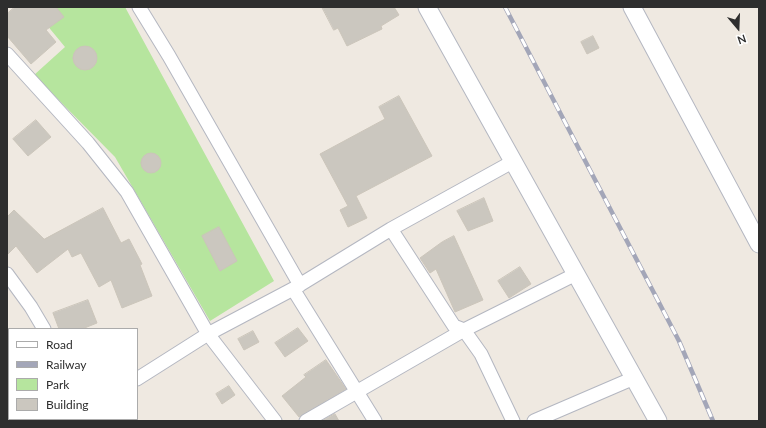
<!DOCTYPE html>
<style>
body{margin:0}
#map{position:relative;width:766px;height:428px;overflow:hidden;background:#efe9e1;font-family:Lato,sans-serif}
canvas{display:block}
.frame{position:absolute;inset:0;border:8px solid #2e2e2e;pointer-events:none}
.legend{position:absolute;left:8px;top:328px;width:130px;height:92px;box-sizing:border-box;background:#fff;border:1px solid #ababab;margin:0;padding:5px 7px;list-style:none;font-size:12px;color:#2e2e2e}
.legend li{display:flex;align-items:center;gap:8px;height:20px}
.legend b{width:20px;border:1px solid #ababab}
.north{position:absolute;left:718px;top:8px;width:40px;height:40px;-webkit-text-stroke:3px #fff;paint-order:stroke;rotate:161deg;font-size:11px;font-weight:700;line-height:16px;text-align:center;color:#2e2e2e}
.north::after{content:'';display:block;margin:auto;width:14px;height:18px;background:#2e2e2e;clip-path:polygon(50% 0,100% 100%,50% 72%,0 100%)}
</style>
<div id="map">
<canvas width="766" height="428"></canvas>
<div class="frame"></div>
<ul class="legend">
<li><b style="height:5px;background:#fff"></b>Road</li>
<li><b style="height:5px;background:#a3a6b8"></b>Railway</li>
<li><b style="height:11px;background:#b6e59e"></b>Park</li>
<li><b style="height:11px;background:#cbc7bf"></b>Building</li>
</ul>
<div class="north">N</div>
</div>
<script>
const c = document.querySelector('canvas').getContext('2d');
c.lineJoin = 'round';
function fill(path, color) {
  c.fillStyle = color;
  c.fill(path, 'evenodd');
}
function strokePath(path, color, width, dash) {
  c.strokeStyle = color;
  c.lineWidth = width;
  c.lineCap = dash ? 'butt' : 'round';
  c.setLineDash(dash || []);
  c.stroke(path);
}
const green = new Path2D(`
 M32,7H125L274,281L210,321L115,157L34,75L65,47Z`);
const building = new Path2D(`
 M15,7H56L64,17L46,30L56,42L31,64L7,36V14Z
 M322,7H394L399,15L381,26L382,29L347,46L338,28L334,30Z
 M593,36L599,48L587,54L581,42Z
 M73 58a12 12 0 1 1 24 0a12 12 0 1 1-24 0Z
 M399,96L432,156L356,196L367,218L348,227L340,210L348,206L320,154L385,119L379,107Z
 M36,120L51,137L28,156L13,139Z
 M141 163a10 10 0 1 1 20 0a10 10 0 1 1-20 0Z
 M484,198L493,221L468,231L457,211Z
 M103,208L121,243L129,239L142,264L140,265L152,296L122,308L111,280L99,287L81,253L72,257L68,249L37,273L16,246L7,255V217L14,210L44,239Z
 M219,227L237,261L220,271L202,236Z
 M454,236L483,300L455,312L436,269L430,273L420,258L442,242Z
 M520,267L531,284L509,298L498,281Z
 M88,300L97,323L82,329H59L53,313Z
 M298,328L308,341L285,357L275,343Z
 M253,331L259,342L244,350L238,339Z
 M326,360L346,389L299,417L282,396L306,377L304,375Z
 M229,386L235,395L222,404L216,394Z
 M335,414L339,421H322Z`);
const minor = new Path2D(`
 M139,7L169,56L300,285
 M7,54L88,143L127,192L208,334L275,421
 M391,229L454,326L464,330L481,354L513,421
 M7,274L31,307L44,329
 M293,289L375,421
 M137,379L208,334L293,289L391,229L514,161
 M72,421L75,419
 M306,421L464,330L576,274
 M534,421L634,378`);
const tertiary = new Path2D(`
 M427,7L658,421
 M632,7L759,244`);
const rail = new Path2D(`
 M505,7L679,341L713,421`);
fill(green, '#b6e59e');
fill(building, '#cbc7bf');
strokePath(building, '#cbc5ba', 1);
strokePath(minor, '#b4b7c1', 15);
strokePath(tertiary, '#b4b7c1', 19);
strokePath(minor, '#fff', 13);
strokePath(tertiary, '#fff', 17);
strokePath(rail, '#a3a6b8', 4.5);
strokePath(rail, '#fff', 3, [9]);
</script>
